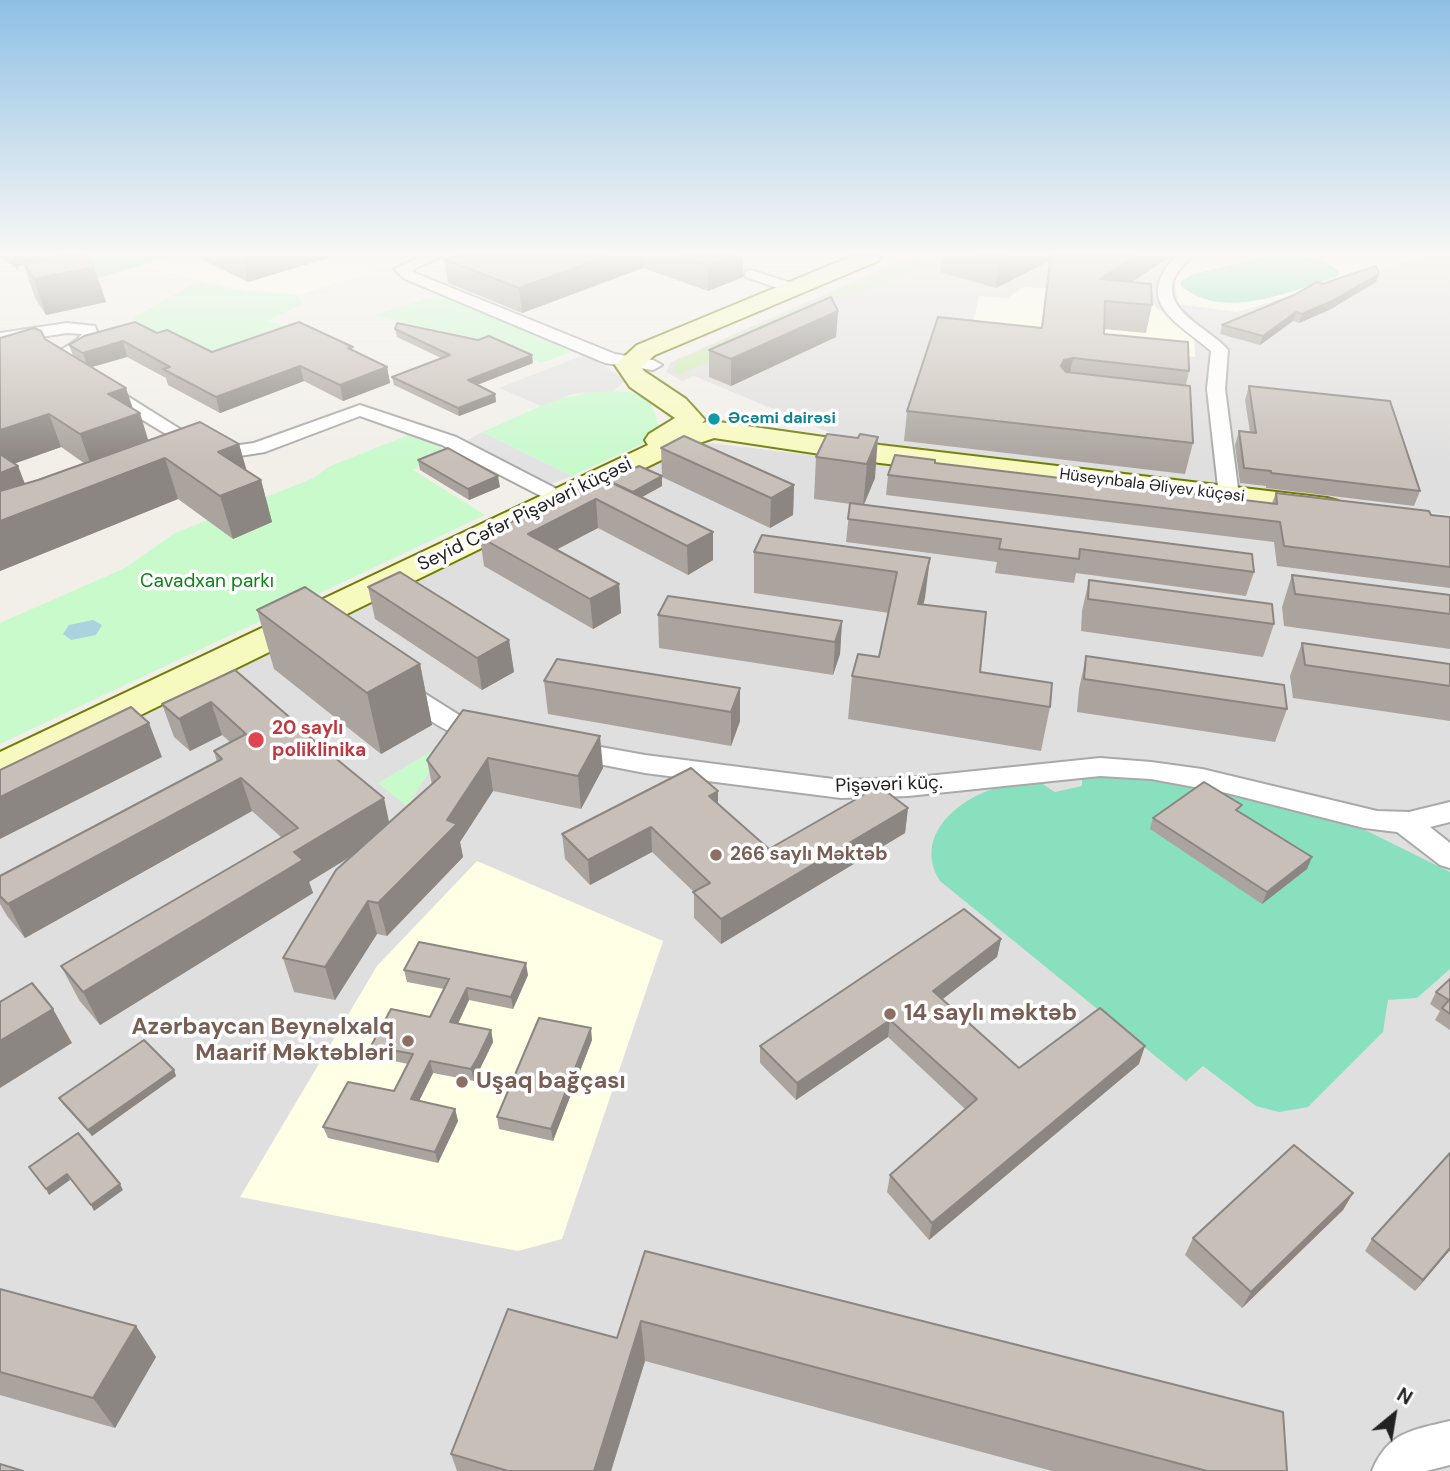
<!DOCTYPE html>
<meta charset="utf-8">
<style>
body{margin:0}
#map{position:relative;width:1450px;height:1471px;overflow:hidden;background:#f2efe9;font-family:"DM Sans",sans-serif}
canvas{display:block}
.north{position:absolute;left:1359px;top:1380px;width:70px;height:70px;-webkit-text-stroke:5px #fff;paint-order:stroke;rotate:30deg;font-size:19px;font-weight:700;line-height:28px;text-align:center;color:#222}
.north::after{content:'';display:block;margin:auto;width:24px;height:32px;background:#222;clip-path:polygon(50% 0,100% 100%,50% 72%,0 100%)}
</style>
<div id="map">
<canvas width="1450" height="1471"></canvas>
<div class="north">N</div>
</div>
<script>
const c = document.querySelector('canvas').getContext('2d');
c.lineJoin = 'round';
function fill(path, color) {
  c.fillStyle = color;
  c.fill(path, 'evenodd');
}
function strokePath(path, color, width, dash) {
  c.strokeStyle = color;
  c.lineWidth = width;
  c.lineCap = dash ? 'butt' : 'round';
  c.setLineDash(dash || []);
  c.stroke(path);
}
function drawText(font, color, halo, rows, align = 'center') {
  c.font = font + ' "DM Sans",sans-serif';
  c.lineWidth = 7;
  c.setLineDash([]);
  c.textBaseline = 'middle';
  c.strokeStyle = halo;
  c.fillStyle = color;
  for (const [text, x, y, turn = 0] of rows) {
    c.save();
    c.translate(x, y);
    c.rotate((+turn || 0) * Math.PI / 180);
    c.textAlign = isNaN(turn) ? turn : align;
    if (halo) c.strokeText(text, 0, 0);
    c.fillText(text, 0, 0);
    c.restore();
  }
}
const residential = new Path2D(`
 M911,256H1450V515L857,444L694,376L682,381L666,372L671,362Z
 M710,443L1450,532V1471H0V783L694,445Z`);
const education = new Path2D(`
 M184,256H418L299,295L254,289L250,291L144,267Z
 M1194,256H1424L1237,312L1178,304L1174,278Z
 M1023,287L1151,296L1154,306L1194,335L1195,357L971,332L979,296L1008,298Z
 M477,861L663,941L562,1239L518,1251L240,1197L377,966Z`);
const grass = new Path2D(`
 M918,256H945C922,266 898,279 874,287C845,295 823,298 801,321L679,375L672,370L679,360Z`);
const park = new Path2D(`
 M196,282L248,292L299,295L302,304L268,321L300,329L202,356L132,318Z
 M441,294L574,351L541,363L498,343L373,316Z
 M600,390L630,392L650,401L659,425L658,434L644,443L572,476L482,432L555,400Z
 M413,433L451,453L413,470L485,515L0,744V623L125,568L175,533L314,478L328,467Z
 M437,748L443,750L407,807L378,783Z`);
const pitch = new Path2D(`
 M59,256H174L95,279L54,258Z
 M1265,256C1290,256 1319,253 1339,272L1336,277C1290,291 1224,322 1181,286V281L1191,275Z
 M1082,776H1146L1200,786L1298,811L1367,831L1450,872V969L1417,998L1388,1000L1383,1032L1308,1107L1279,1112L1256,1106L1203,1066L1186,1081L940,881C909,831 970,789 1014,784C1020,783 1030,780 1036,781C1042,782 1049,789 1055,792L1082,786Z`);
const parking = new Path2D(`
 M586,354L625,380L614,391L573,394L541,406L499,388Z
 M482,432L572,476L549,485L464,442Z`);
const water = new Path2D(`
 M93,620L102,625L96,635L71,640L63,634L69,625Z`);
const street = new Path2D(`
 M422,256H442L412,270L415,273L615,354L653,360L662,365L653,370L605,363L405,279L394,269Z
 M1176,256H1191C1187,262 1181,267 1177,273C1155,309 1212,329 1228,350L1225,389L1239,496L1236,500H1222L1219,496L1207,389L1211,351C1178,322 1132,303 1176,256Z
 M751,270L797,285L800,288L792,293L746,277L744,274L746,271Z
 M67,323L95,326L98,335L86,351L70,359L71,361L212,449L254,443L360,405L456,437L555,488L558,492L555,496H541L442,445L360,416L265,452L208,461L201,459L199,454L57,368L53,357C61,347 74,345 82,334L67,333L0,343V333Z
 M399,680L408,683L467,720L497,729L501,735L497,741C464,750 417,711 390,693L386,688L390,683Z
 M567,741L645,755L841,780L908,778L1100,758L1151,762L1202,769L1377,811L1409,812L1450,802V822L1430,827L1450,843V868L1440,865L1397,832L1364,828L1227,793L1151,779L1100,776L908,796L841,798L645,773L558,756L554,750L558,744Z
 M1450,1421V1465L1426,1471H1372C1388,1432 1412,1430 1450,1421Z`);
const secondary = new Path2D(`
 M852,256H881L878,261L655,355L641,367L644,371L686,399L705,420L702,423L712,421L880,445L1327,498L1338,501L1342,507L1338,513L1327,516L880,463L714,438L688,447L14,777L0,781V752L648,445L645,440L649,434L675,418L630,387L615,365L637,345Z`);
const wall = new Path2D(`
 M0,256H41L42,259L94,267L106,302L46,315L35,298L24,265L18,266V270Z
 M198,256H334L248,282L199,258Z
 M454,256H743V277L708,291L643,268L522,313L448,283L444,259Z
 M942,256H1171L1132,282L1152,305L1146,333L1104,329V334L1189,371L1186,385L1193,443L1185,474L904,441L907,411L1041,328L1049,261L996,288L940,272Z
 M1379,274L1376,282L1329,310L1299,323L1293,321L1260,345L1220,334L1222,325L1322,284Z
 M838,311L836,337L731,386L709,377V350Z
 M395,329L533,363L477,385L495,394L496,402L459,416L394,385L392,377L441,358L397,337Z
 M157,333L212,352L354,351L387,367L390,383L343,401L304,381L220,413L168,385L166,378L127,357L92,367L133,409L148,440L239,444L247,471L261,480L272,522L233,539L178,499L0,571V338L45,339L73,356L69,345ZM61,447L84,463L25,484L18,466L14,464Z
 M1249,386L1420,491L1414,506L1266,488V486L1240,483L1235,445L1239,431L1250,432L1245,400Z
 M858,438L875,478L864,505L1254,572L1246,596L1076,573L1074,583L995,573L997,562L846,542L850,504L814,499L816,457Z
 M661,448L794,485L793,515L770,528L662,477V486L642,497L713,532V560L688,575L598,528L556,549L619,584L621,613L593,629L484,566L480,537L529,513L528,510L566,495L662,476Z
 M418,460L500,487L469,500L420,470Z
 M935,463L1272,503L1276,493L1450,517V588L1277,566L1274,542L886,495L888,475Z
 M754,552L930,558L923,605L980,672L1050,707L1041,751L848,719L852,676L879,657L889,613L754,593Z
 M1292,575L1450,595V649L1284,626L1282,607Z
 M1089,580L1274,624L1263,657L1081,631L1082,611Z
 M368,587L509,640L514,672L482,690L375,619Z
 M257,610L420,664L432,725L381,754L274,669Z
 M658,615L842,621L840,654L833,675L659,648Z
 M1302,643L1450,664V721L1293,698L1290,676Z
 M1086,656L1287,709L1275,742L1077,712L1079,689Z
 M235,670L303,732L389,823L432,785L427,760L463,710L603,768L581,809L493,791L460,842L463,857L387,936L377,934L335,1000L294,992L283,958L354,855L309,882L313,893L100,1025L79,1000L61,966L282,838L252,811L25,938L7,916L0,904V876L217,762L214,751L230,742L222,735L190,751L174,737L162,704Z
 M544,681L740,688V721L731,746L548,714Z
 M718,804L769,849L908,808L905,833L721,944L694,918V892L652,852L590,885L565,859L562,834Z
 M1240,812L1307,869L1262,904L1150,829L1153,818Z
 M1001,939L997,957L942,999L1019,1068L1139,1064L929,1240L887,1192L890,1175L965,1109L888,1037L796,1100L760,1063V1046Z
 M404,970L528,975L513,1009L469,1000L458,1024L491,1030L493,1042L474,1081L433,1073L419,1101L455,1109L458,1121L438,1163L328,1138L323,1127L394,1091L408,1064L375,1057L371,1046L430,1017L444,989L407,982Z
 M1450,979V1030L1435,1020L1440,1011L1430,1004L1436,992Z
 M592,1040L553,1141L499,1129L497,1117Z
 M174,1070L176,1076L92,1136L63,1104L59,1098Z
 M1353,1193L1343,1210L1242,1308L1185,1255L1193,1238Z
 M1372,1239L1450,1250L1415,1291L1365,1251Z
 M645,1251L1287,1471H1052L645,1361L611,1471H457L451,1454L617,1338Z
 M0,1289L136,1326L156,1357L115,1428L0,1395Z`);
const shadedWall = new Path2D(`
 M13,256H41L43,260L18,266V270Z
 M247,256H334L248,282L242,257Z
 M608,256H642L643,268L522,313L519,288Z
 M735,256H743V277L708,291V266Z
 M1012,256H1050L1049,261L996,288L999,262Z
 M1137,256H1171L1095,306L1100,279Z
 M94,267L106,302L46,315L34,279Z
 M1379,274L1376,282L1329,310L1299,323L1302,314Z
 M838,311L836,337L731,386V359Z
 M1296,312L1293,321L1260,345L1263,336Z
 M123,341L127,357L88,368L83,353Z
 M532,355L533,363L469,388L468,380Z
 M1073,358L1067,387L1061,366L1064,360Z
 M300,366L304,381L220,413L216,397Z
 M387,367L390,383L343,401L340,385Z
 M126,388L135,415L140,413L150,446L92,468L80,434L108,394Z
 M495,394L496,402L459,416L458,408Z
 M49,414L61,447L4,467L0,456V430Z
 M878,437L875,478L863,506L867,464Z
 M239,444L250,484L261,480L272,522L233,539L220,496L218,452Z
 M165,458L178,499L0,571V473L18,466L34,508Z
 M498,476L500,487L469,500L468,489Z
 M662,476V486L633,502V492Z
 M794,485L793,515L770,528L771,498Z
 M596,499L598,528L531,563L528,534Z
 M713,532V560L688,575L687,546Z
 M930,558L925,598L913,645L918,604Z
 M619,584L621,613L593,629L590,599Z
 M842,621L840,654L833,675L835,642Z
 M509,640L514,672L482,690L477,658Z
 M420,664L432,725L381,754L367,693Z
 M740,688V721L731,746V712Z
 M211,702L222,735L190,751L179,719Z
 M149,723L162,757L0,839V797Z
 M600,736L603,768L581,809L578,776Z
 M488,758L493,791L460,842L463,857L387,936L378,903L447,820Z
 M241,778L252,811L25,938L8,904Z
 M718,791V816L709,796Z
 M384,798L391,831L309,882L313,893L100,1025L83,992L294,852Z
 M908,808L905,833L721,944V919Z
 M651,827L652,852L590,885L588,860Z
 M1312,857L1307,869L1262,904L1267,892Z
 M368,901L377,934L335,1000L325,967Z
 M1001,939L997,957L930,1009L933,991Z
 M526,963L528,975L513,1009L511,997Z
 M467,988L469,1000L453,1034L450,1022Z
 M53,1009L72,1043L0,1088V1041Z
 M890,1020L888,1037L796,1100L797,1083Z
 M591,1028L592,1040L553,1141L551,1129Z
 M491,1030L493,1042L474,1081L471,1069Z
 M1145,1046L1139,1064L929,1240L932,1223Z
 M430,1061L433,1073L414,1111L411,1099Z
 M174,1070L176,1076L92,1136L88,1130Z
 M455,1109L458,1121L438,1163L435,1152Z
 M67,1174L70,1180L49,1195L46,1189Z
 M120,1184L123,1190L94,1211L91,1205Z
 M1353,1193L1343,1210L1242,1308L1251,1292Z
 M1450,1248V1250L1415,1291L1423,1280Z
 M641,1321L645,1361L611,1471H594Z
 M136,1326L156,1357L115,1428L93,1398Z`);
const building = new Path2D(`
 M60,256H86L94,267L34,279L23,263Z
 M454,256H608L519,288L444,259Z
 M677,256H735L708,266Z
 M978,256H1012L999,262Z
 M1051,256H1137L1100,279L1151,284L1152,305L1105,301L1104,334L1188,342L1189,371L1073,358L1064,360L1061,366L1066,372L1190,386L1193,443L907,411L938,317L1042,328Z
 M1376,266L1379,274L1332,301L1302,314L1296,312L1263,336L1222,325L1294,295L1317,282L1322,284Z
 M831,297L838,311L731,359L709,350Z
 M135,322L157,333L167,330L212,352L299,322L353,347L348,348L387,367L340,385L300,366L216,397L163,369L170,367L123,341L83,353L69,345L84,336Z
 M397,323L478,340L489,336L532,355L468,380L495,394L458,408L392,377L450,355L395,329Z
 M34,328L41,331L45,339L126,388L108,394L140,413L80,434L49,414L0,430V338Z
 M1249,386L1390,401L1420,491L1271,473V471L1244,468L1239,431L1256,433Z
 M200,422L239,444L218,452L261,480L220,496L165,458L0,521V491L38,480Z
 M827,434L858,438L860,434L878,437L867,464L816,457Z
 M684,436L794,485L771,498L661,448Z
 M448,448L498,476L468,489L418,460Z
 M0,454L18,466L0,473Z
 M895,455L935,460V463L1277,504L1276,493L1429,511L1431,515L1450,517V567L1284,546L1280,522L888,475Z
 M639,466L662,476L633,492L609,481Z
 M602,478L713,532L687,546L596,499L528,534L619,584L590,599L480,537L532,512L528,510L562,493L566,495Z
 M850,503L1252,554L1254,572L1080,549L1079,559L999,549L1001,539L848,519Z
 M762,535L930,558L918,604L986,612L980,672L1052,683L1050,707L852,676L858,654L879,657L897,572L754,552Z
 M400,572L509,640L477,658L368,587Z
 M1292,575L1450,595V614L1295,594Z
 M1089,580L1272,604L1274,624L1088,599Z
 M305,587L420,664L367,693L257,610Z
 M668,596L842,621L835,642L658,615Z
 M1302,643L1450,664V686L1305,665Z
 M1086,656L1284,685L1287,709L1084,679Z
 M557,659L740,688L731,712L544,681Z
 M235,670L302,728L300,729L384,798L294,852L303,860L83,992L61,966L298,828L241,778L8,904L0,896V876L222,759L214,751L246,734L211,702L179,719L162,704Z
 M131,707L149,723L0,797V770Z
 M463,710L600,736L578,776L488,758L447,820L457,824L378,903L368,901L325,967L283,958L336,870L440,777L427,760Z
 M691,768L718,791L709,796L769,849L879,786L908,808L721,919L693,892L710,883L651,827L588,860L562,834Z
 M1204,782L1242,805L1236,810L1312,857L1267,892L1153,818Z
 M964,909L1001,939L933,991L1019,1068L1100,1008L1145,1046L932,1223L890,1175L977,1099L890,1020L797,1083L760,1046Z
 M419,942L526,963L511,997L467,988L450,1022L491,1030L478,1057L471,1069L430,1061L411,1099L455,1109L435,1152L323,1127L348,1082L394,1091L413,1054L371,1046L391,1009L430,1017L449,979L404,970Z
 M1450,979V1014L1442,1008L1449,1000L1436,992Z
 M32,983L53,1009L0,1041V1002Z
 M539,1018L591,1028L551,1129L497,1117Z
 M144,1040L174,1070L88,1130L59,1098Z
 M78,1133L120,1184L91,1205L67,1174L46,1189L29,1167Z
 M1294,1145L1353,1193L1251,1292L1193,1238Z
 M1450,1153V1248L1423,1280L1372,1239Z
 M645,1251L1283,1412L1287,1471H1207L641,1321L594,1471H508L451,1454L508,1309L617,1338Z
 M0,1289L136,1326L93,1398L0,1372Z
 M0,1464L23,1471H0Z`);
const markers = [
 [714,419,7,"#0f9aa8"],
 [256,740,9,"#e0444e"],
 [716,855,7,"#8d6e63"],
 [890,1014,7,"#8d6e63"],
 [408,1041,7,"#8d6e63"],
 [462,1082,7,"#8d6e63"]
];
const farCulturenames = [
 ["Əcəmi dairəsi",728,419]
];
const farStreetnames = [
 ["Hüseynbala Əliyev küçəsi",1152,486,7]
];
const streetNames = [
 ["Seyid Cəfər Pişəvəri küçəsi",525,515,-26],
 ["Pişəvəri küç.",889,785,-2]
];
const parkNames = [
 ["Cavadxan parkı",207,582]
];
const healthNames = [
 ["20 saylı",272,729],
 ["poliklinika",272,751]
];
const educationNames = [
 ["266 saylı Məktəb",730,855]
];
const nearEducationnames = [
 ["14 saylı məktəb",904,1014],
 ["Azərbaycan Beynəlxalq",394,1028,"right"],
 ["Maarif Məktəbləri",394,1054,"right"],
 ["Uşaq bağçası",476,1082]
];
fill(residential, '#e0dfdf');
fill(education, '#ffffe5');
fill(grass, '#cdebb0');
fill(park, '#c8facc');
fill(pitch, '#88e0be');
fill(parking, '#e2e2e2');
fill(water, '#aad3df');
strokePath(street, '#a9a9a9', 4);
strokePath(secondary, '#707d05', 4);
fill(street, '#fff');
fill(secondary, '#f7fabf');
fill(wall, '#aba49e');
fill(shadedWall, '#8b8681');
fill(building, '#c7bfb8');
strokePath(building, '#8b8681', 2);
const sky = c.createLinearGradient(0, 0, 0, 462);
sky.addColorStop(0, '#8fc0e4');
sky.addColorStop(0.55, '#f9f8f5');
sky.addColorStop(1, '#f9f8f500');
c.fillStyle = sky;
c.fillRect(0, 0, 1450, 462);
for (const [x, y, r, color] of markers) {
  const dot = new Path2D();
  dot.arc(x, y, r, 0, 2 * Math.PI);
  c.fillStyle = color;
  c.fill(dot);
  strokePath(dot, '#fff', 2.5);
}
drawText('bold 16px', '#0d838f', '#fff', farCulturenames, 'left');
drawText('16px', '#222', '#fff', farStreetnames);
drawText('19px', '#222', '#fff', streetNames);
drawText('19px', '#0c8416', '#fff', parkNames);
drawText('bold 19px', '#be3a42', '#fff', healthNames, 'left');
drawText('bold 19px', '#785e54', '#fff', educationNames, 'left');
drawText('bold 23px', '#785e54', '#fff', nearEducationnames, 'left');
</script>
